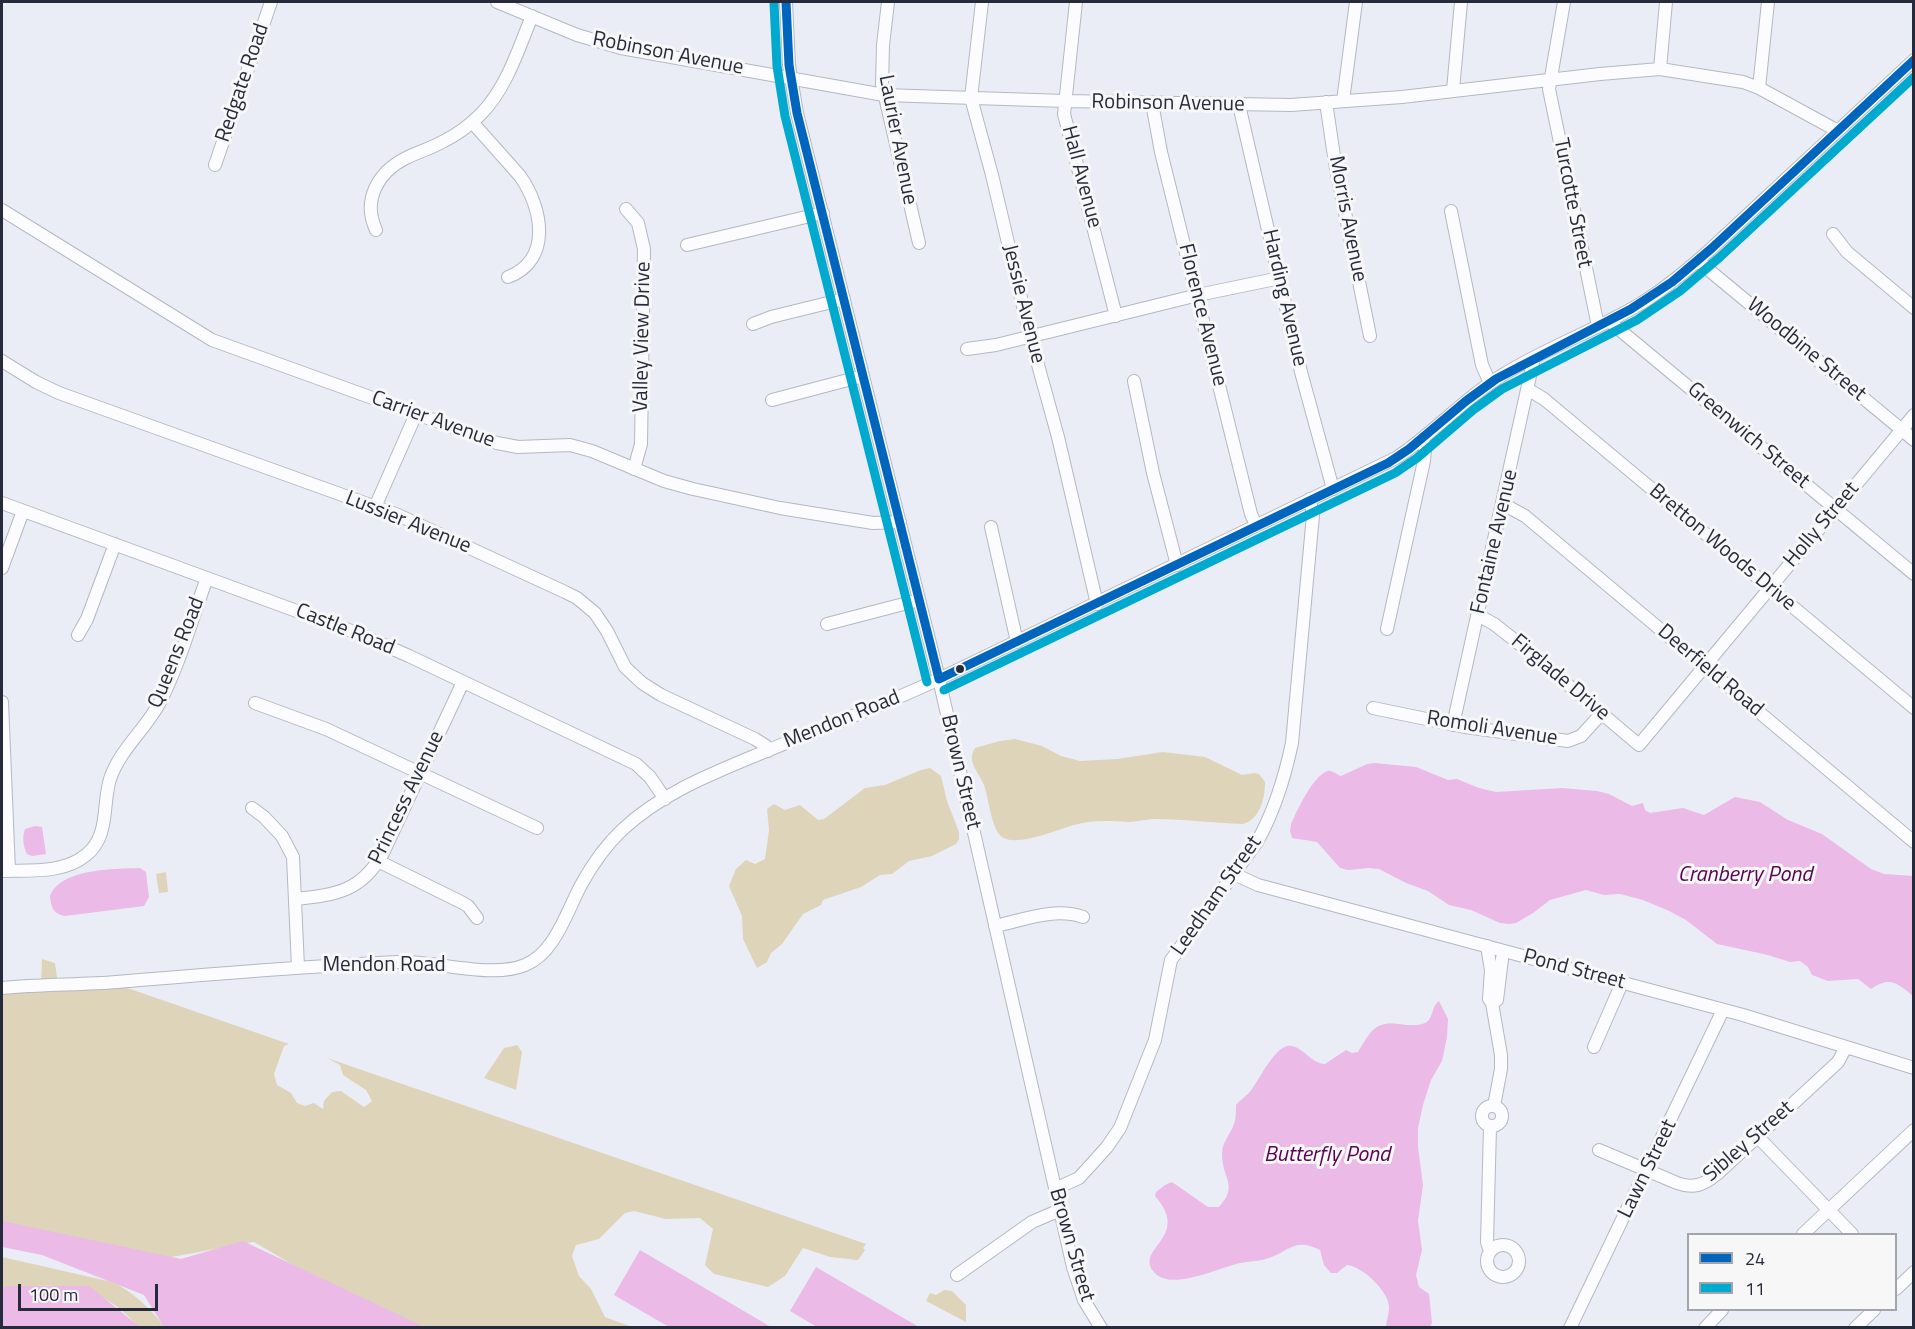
<!DOCTYPE html>
<style>
body{margin:0}
#map{position:relative;width:1915px;height:1329px;overflow:hidden;background:#eaedf6;font-family:"Titillium Web",sans-serif}
canvas{display:block}
.frame{position:absolute;inset:0;border:3px solid #262b3c;pointer-events:none}
.legend{position:absolute;left:1687px;top:1233px;width:210px;height:78px;box-sizing:border-box;background:#f7f7f7;border:2px solid #a3a5ac;margin:0;padding:8px 10px;list-style:none;font-size:18px;color:#262b3c}
.legend li{display:flex;align-items:center;gap:12px;height:30px}
.legend b{width:30px;border:2px solid #a3a5ac}
.scale{position:absolute;left:18px;top:1284px;width:140px;height:27px;box-sizing:border-box;border:3px solid #262b3c;border-top:0;padding-left:8px;font-size:18px;line-height:21px;white-space:nowrap;color:#262b3c;-webkit-text-stroke:4px #f7f7f7;paint-order:stroke}
</style>
<div id="map">
<canvas width="1915" height="1329"></canvas>
<div class="frame"></div>
<ul class="legend">
<li><b style="height:8px;background:#0065bd"></b>24</li>
<li><b style="height:8px;background:#00a9ce"></b>11</li>
</ul>
<div class="scale">100 m</div>
</div>
<script>
const c = document.querySelector('canvas').getContext('2d');
c.lineJoin = 'round';
function fill(path, color) {
  c.fillStyle = color;
  c.fill(path, 'evenodd');
}
function strokePath(path, color, width, dash) {
  c.strokeStyle = color;
  c.lineWidth = width;
  c.lineCap = dash ? 'butt' : 'round';
  c.setLineDash(dash || []);
  c.stroke(path);
}
function drawText(font, color, halo, rows, align = 'center') {
  c.font = font + ' "Titillium Web",sans-serif';
  c.lineWidth = 6;
  c.setLineDash([]);
  c.textBaseline = 'middle';
  c.strokeStyle = halo;
  c.fillStyle = color;
  for (const [text, x, y, turn = 0] of rows) {
    c.save();
    c.translate(x, y);
    c.rotate((+turn || 0) * Math.PI / 180);
    c.textAlign = isNaN(turn) ? turn : align;
    if (halo) c.strokeText(text, 0, 0);
    c.fillText(text, 0, 0);
    c.restore();
  }
}
const green = new Path2D(`
 M1015,739L1042,746L1061,756L1080,761L1117,759L1163,752L1205,757L1242,775L1254,773L1259,774L1265,782C1265,799 1260,819 1243,824C1213,823 1184,819 1155,819C1146,819 1137,822 1128,822C1110,821 1095,820 1078,824C1060,828 1017,848 1002,837C991,829 989,798 984,785C979,772 966,762 975,748L1000,741Z
 M930,768L941,776L947,801L959,832V839L956,844L932,856L909,861L892,874L880,875L861,887L823,900L821,905L803,914L782,944L771,953L767,962L757,968L743,939L742,916L729,886L736,869L746,860L755,864L765,859L769,830L767,809L774,804L785,810L800,805L818,820L824,819L865,788L885,785L921,770Z
 M166,872L168,892L159,893L156,874Z
 M42,959L55,963L58,985L110,982L289,1044L284,1046L274,1074L277,1085L291,1093L297,1103L305,1106L314,1103L323,1109L324,1101L332,1092L341,1091L364,1107L372,1101L366,1090L343,1075L340,1065L327,1058L866,1244L863,1248L865,1250L858,1260L830,1257L803,1248L785,1276L768,1287L714,1274L705,1265L713,1229L700,1218L666,1219L634,1211L625,1213L599,1239L576,1245L572,1256L579,1276L591,1289L605,1317L632,1327L396,1328L343,1294L254,1242L166,1258L2,1228V990L41,984Z
 M517,1045L522,1052L516,1090L484,1078L504,1048Z
 M2,1257L112,1282C134,1292 150,1309 165,1327H138C103,1283 54,1282 2,1289Z
 M944,1290L952,1291L966,1305V1322L926,1301L930,1293L936,1295Z`);
const water = new Path2D(`
 M1374,763L1416,767L1448,780L1457,779L1479,788L1496,792L1562,788L1597,791L1609,794L1632,806L1643,803L1645,810L1650,813L1683,808L1704,815L1735,797L1760,802L1788,820L1822,834L1871,869L1884,874L1913,876V996C1897,983 1890,976 1871,989L1858,979L1828,981L1812,975L1808,967L1800,961L1790,962L1768,955L1717,944L1686,920L1667,910L1643,900L1620,894L1604,895L1586,890L1550,900L1533,913L1516,923L1509,924L1500,923L1471,910L1449,905L1428,891L1406,883L1379,869L1369,868L1348,870L1340,868L1317,842L1292,838L1290,831L1291,824C1297,811 1313,775 1328,771C1332,770 1337,775 1341,776L1367,764Z
 M35,826L42,827L46,854L32,856L27,854C23,846 22,837 25,829Z
 M140,868L146,872L149,897L144,906L65,916C53,914 51,907 50,896C61,868 115,869 140,868Z
 M1439,1001L1448,1019L1447,1037L1442,1061L1431,1080L1423,1105L1418,1128V1147L1423,1185L1418,1221L1422,1250L1416,1275L1419,1287L1429,1294L1432,1323L1430,1327H1386C1386,1321 1389,1315 1389,1308C1390,1292 1362,1266 1347,1265L1337,1273H1331L1324,1265L1320,1250C1295,1237 1289,1251 1269,1258C1258,1262 1244,1261 1233,1265C1214,1270 1169,1291 1154,1272C1134,1248 1192,1238 1155,1196L1156,1192L1165,1185L1172,1182L1208,1207H1219C1239,1185 1222,1179 1222,1154C1222,1142 1230,1135 1234,1124C1236,1119 1236,1111 1236,1105C1241,1099 1248,1095 1252,1089C1260,1078 1277,1042 1292,1046C1305,1049 1311,1063 1325,1064L1346,1050L1352,1053L1358,1052C1373,1027 1376,1020 1406,1025C1412,1025 1419,1026 1425,1023C1434,1019 1431,1006 1439,1001Z
 M2,1221L181,1259L243,1241L420,1325L422,1327H164L144,1295L42,1255L2,1247Z
 M640,1250L771,1327H669L614,1295Z
 M816,1267L919,1327H817L790,1311Z
 M10,1286H89L140,1327H2V1287Z`);
const minor = new Path2D(`
 M497,2L577,35L621,48L884,95L1065,101L1291,105L1402,97L1600,74L1660,69L1743,82L1759,88L1838,131
 M786,2L789,65L797,113L939,679L1073,1267L1084,1300L1101,1328
 M888,2L883,45L882,84L919,243
 M982,2L971,98L992,175L1030,336L1058,437L1097,604
 M1076,2L1064,114L1116,316
 M1564,2L1549,89L1598,326
 M1660,69L1666,2
 M1759,88L1768,2
 M1453,90L1461,2
 M1343,101L1356,2
 M1326,102L1335,163L1370,336
 M1152,103L1161,152L1251,514L1256,525
 M1239,105L1301,372L1333,489
 M472,122L520,176C542,207 553,260 508,277
 M215,165L271,2
 M626,209L638,223L644,249L641,444L634,469
 M2,210L212,340L497,443L518,447L570,445L592,451L664,481L693,489L780,508L873,523L900,522
 M1451,211L1482,365L1490,383
 M376,230C362,200 378,172 406,158C418,152 432,148 444,141C458,134 470,125 481,114C507,87 518,50 532,16
 M1833,234L1847,252L1914,308
 M687,245L823,213
 M1698,261L1914,440
 M1609,321L1914,574
 M753,324L771,317L844,299
 M967,349L996,345L1198,295L1280,278
 M2,361L36,382L59,393L398,515L565,592L577,598L595,613L607,631L625,667L642,683L661,695L755,739L766,746L768,751
 M1134,381L1153,473L1177,565
 M1529,390L1544,399L1914,708
 M772,400L863,376
 M2,503L354,632L409,656L636,764L650,777L665,799
 M1503,504L1525,516L1914,842
 M375,507L416,414
 M991,527L1017,642
 M2,568L23,511
 M1478,615L1494,624L1522,646L1639,745L1914,415
 M827,624L919,600
 M1387,629L1424,461L1425,449L1423,438
 M78,635L87,619L115,544
 M2,702L9,871
 M255,703L326,729L537,828
 M1373,708L1465,727L1568,741L1581,736L1602,713
 M1453,725L1534,358
 M252,808L264,817L282,836L293,857L298,967
 M378,861L461,902L468,906L477,918
 M2,871C29,870 63,874 86,855C110,836 102,805 110,779C120,749 146,729 160,702C180,663 192,619 207,578
 M1234,874L1258,885L1743,1015L1914,1068
 M296,899C336,895 362,891 383,853L463,682
 M995,926C1024,920 1054,907 1083,917
 M1487,946L1491,970L1489,999L1492,1003L1497,1000L1503,951
 M2,988C40,984 79,985 117,982C211,974 306,966 400,962C439,961 491,979 525,965C555,953 567,911 581,885C592,865 605,846 622,830C660,794 711,774 759,754C819,729 880,707 939,679L1396,458C1433,434 1463,399 1501,376C1545,348 1595,331 1640,304C1666,288 1690,268 1712,248L1914,60
 M1492,1003L1501,1055V1069L1494,1106
 M1594,1047L1622,983
 M1482 1116a10 10 0 1 1 20 0a10 10 0 1 1-20 0Z
 M1757,1136L1852,1234
 M1599,1150L1677,1183C1693,1189 1704,1185 1717,1174L1838,1062L1846,1047
 M1055,1189L1079,1178L1107,1147L1120,1128L1155,1040L1171,960L1257,842C1274,812 1285,776 1292,743L1313,515L1310,499
 M1803,1234L1914,1130
 M1487 1261a16 16 0 1 1 32 0a16 16 0 1 1-32 0Z
 M1490,1251L1487,1242L1490,1127
 M957,1275L1032,1222L1060,1210
 M1896,1289L1914,1272
 M1570,1328L1723,1010
 M1705,1328L1722,1310
 M1855,1328L1874,1310`);
const bus1 = new Path2D(`
 M786,2L789,65L797,113L939,679
 M939,679L1388,463L1409,449L1466,401L1496,379L1631,309L1672,282L1712,248L1914,60`);
const bus2 = new Path2D(`
 M774,3L777,66L785,116L927,682
 M944,690L1395,473L1417,458L1473,410L1502,389L1637,320L1680,291L1720,257L1914,77`);
const markers = [
 [960,669,5,"#262b3c"]
];
const streetNames = [
 ["Robinson Avenue",668,54,11],
 ["Redgate Road",243,83,-71],
 ["Robinson Avenue",1168,104,1],
 ["Laurier Avenue",897,140,79],
 ["Hall Avenue",1081,177,75],
 ["Turcotte Street",1572,203,79],
 ["Morris Avenue",1347,219,79],
 ["Harding Avenue",1284,298,77],
 ["Jessie Avenue",1023,304,76],
 ["Florence Avenue",1202,315,76],
 ["Valley View Drive",643,337,-89],
 ["Woodbine Street",1806,350,40],
 ["Carrier Avenue",433,420,20],
 ["Greenwich Street",1748,436,40],
 ["Lussier Avenue",408,523,22],
 ["Holly Street",1822,525,-50],
 ["Fontaine Avenue",1495,542,-77],
 ["Bretton Woods Drive",1722,548,40],
 ["Castle Road",345,630,22],
 ["Queens Road",177,653,-68],
 ["Deerfield Road",1710,671,40],
 ["Firglade Drive",1560,678,40],
 ["Mendon Road",842,720,-22],
 ["Romoli Avenue",1492,729,9],
 ["Brown Street",960,772,77],
 ["Princess Avenue",407,798,-64],
 ["Leedham Street",1217,896,-55],
 ["Mendon Road",384,966],
 ["Pond Street",1574,970,15],
 ["Sibley Street",1749,1142,-41],
 ["Lawn Street",1648,1169,-64],
 ["Brown Street",1071,1245,74]
];
const waterNames = [
 ["Cranberry Pond",1745,876],
 ["Butterfly Pond",1327,1156]
];
fill(green, '#ddd4b9');
fill(water, '#ebbae7');
strokePath(minor, '#b4b8c3', 14);
strokePath(minor, '#fcfcfe', 12);
strokePath(bus1, '#0065bd', 9);
strokePath(bus2, '#00a9ce', 9);
for (const [x, y, r, color] of markers) {
  const dot = new Path2D();
  dot.arc(x, y, r, 0, 2 * Math.PI);
  c.fillStyle = color;
  c.fill(dot);
  strokePath(dot, '#f7f7f7', 2);
}
drawText('21px', '#262b3c', '#f7f7f7', streetNames);
drawText('italic 22px', '#5a0354', '#f7f7f7', waterNames);
</script>
